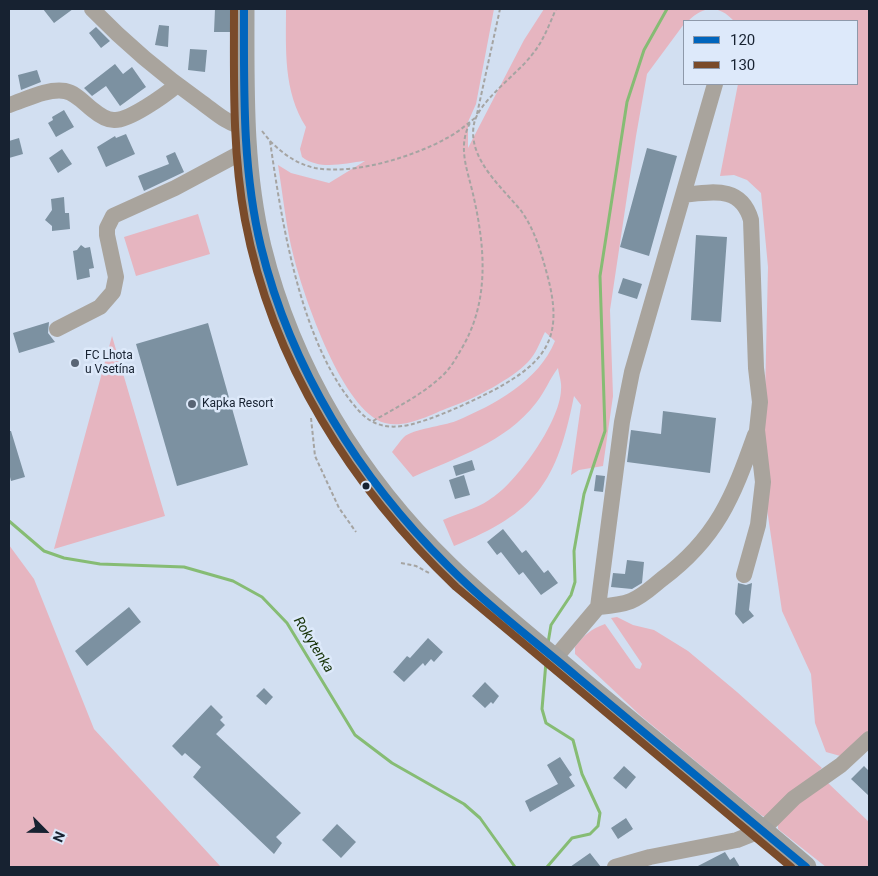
<!DOCTYPE html>
<meta charset="utf-8">
<style>
body{margin:0}
#map{position:relative;width:878px;height:876px;overflow:hidden;background:#d2dff1;font-family:Roboto,sans-serif}
canvas{display:block}
.frame{position:absolute;inset:0;border:10px solid #172231;pointer-events:none}
.legend{position:absolute;left:683px;top:20px;width:175px;height:65px;box-sizing:border-box;background:#dde9fa;border:1px solid #8e99aa;margin:0;padding:6px 9px;list-style:none;font-size:15px;color:#172231}
.legend li{display:flex;align-items:center;gap:10px;height:25px}
.legend b{width:25px;border:1px solid #8e99aa}
.north{position:absolute;left:20px;top:806px;width:50px;height:50px;-webkit-text-stroke:4px #dde9fa;paint-order:stroke;rotate:113deg;font-size:14px;font-weight:700;line-height:20px;text-align:center;color:#172231}
.north::after{content:'';display:block;margin:auto;width:18px;height:22px;background:#172231;clip-path:polygon(50% 0,100% 100%,50% 72%,0 100%)}
</style>
<div id="map">
<canvas width="878" height="876"></canvas>
<div class="frame"></div>
<ul class="legend">
<li><b style="height:6px;background:#0065bd"></b>120</li>
<li><b style="height:6px;background:#7a4b2a"></b>130</li>
</ul>
<div class="north">N</div>
</div>
<script>
const c = document.querySelector('canvas').getContext('2d');
c.lineJoin = 'round';
function fill(path, color) {
  c.fillStyle = color;
  c.fill(path, 'evenodd');
}
function strokePath(path, color, width, dash) {
  c.strokeStyle = color;
  c.lineWidth = width;
  c.lineCap = dash ? 'butt' : 'round';
  c.setLineDash(dash || []);
  c.stroke(path);
}
function drawText(font, color, halo, rows, align = 'center') {
  c.font = font + ' Roboto,sans-serif';
  c.lineWidth = 5;
  c.setLineDash([]);
  c.textBaseline = 'middle';
  c.strokeStyle = halo;
  c.fillStyle = color;
  for (const [text, x, y, turn = 0] of rows) {
    c.save();
    c.translate(x, y);
    c.rotate((+turn || 0) * Math.PI / 180);
    c.textAlign = isNaN(turn) ? turn : align;
    if (halo) c.strokeText(text, 0, 0);
    c.fillText(text, 0, 0);
    c.restore();
  }
}
const green = new Path2D(`
 M286,9H494L476,104L468,122V148L524,40L544,9H869V734L844,757L826,752L815,723L811,674L782,611L763,482L768,267L761,193L747,180L734,175L720,176L738,84H857V21H734C718,4 704,6 688,21H684V24L647,74L636,136L610,310L613,396L603,466L579,470L571,475L581,405L574,396C557,482 536,513 454,546L443,520C458,513 476,509 489,500C516,484 560,422 561,390C562,383 559,375 558,368C550,378 545,392 536,403C505,443 457,457 413,477L392,452C396,447 400,441 404,437C413,429 443,426 456,421C494,405 539,381 555,341L545,332C540,342 536,354 528,362C513,378 474,399 453,406C433,413 407,429 385,423C343,412 304,297 294,258C286,228 283,195 278,165L291,173L329,183L365,161C344,163 321,171 302,157L300,149L306,127C283,91 286,49 286,9Z
 M198,214L210,254L136,276L124,237Z
 M112,336L165,516L54,549Z
 M9,545L34,579L94,729L221,867H9Z
 M617,617L633,625L654,630L688,651L737,692L822,768L767,818L761,815L641,716L575,654V647C584,635 591,629 605,624L636,668L640,669L642,664L611,618Z
 M828,783L869,822V867H826L778,829V823L796,805Z`);
const stream = new Path2D(`
 M9,521L44,551L64,558L100,564L184,567L233,581L262,597L287,623L355,735L392,763L464,804L480,818L515,867
 M548,643L551,625L571,595L575,582L574,551L584,494L605,431L600,276L627,102L644,50L667,9
 M546,662L542,709L546,723L573,740L582,774L600,813L598,826L590,834L572,838L547,867`);
const building = new Path2D(`
 M43,9H73L54,23Z
 M215,9H231L230,32H214Z
 M159,25L169,26L168,47L155,45Z
 M96,27L110,41L101,48L89,33Z
 M190,49L207,50L205,72L188,70Z
 M115,64L123,74L132,67L146,87L120,106L106,86L92,96L84,88Z
 M37,70L41,82L21,90L18,75Z
 M64,110L74,127L56,137L48,123L53,120L52,117Z
 M126,134L135,154L106,167L97,147L115,136L116,138Z
 M19,138L23,154L9,158V141Z
 M647,148L677,156L649,256L620,247Z
 M62,149L72,164L58,173L49,158Z
 M175,152L184,172L144,191L138,176L169,164L166,156Z
 M64,197L65,213H69L70,229L52,231V226L45,220L52,210L51,199Z
 M696,235L727,237L721,322L691,320Z
 M81,245L85,248L90,247L94,268L89,269L90,277L77,280L73,251L77,250Z
 M623,278L642,284L637,299L618,293Z
 M49,322L48,333L55,342L19,353L13,333Z
 M208,323L248,465L177,486L136,344Z
 M663,411L716,418L710,473L627,462L631,430L661,434Z
 M9,431H11L25,477L11,481L9,473Z
 M472,460L475,470L456,476L453,466Z
 M464,475L470,495L455,499L449,480Z
 M596,475L605,476L603,492L594,491Z
 M503,529L522,553L526,550L544,573L548,570L558,583L541,595L523,572L519,575L501,552L497,555L487,542Z
 M627,560L644,562L642,583L632,589L611,587L613,573L625,574Z
 M738,583L746,585L752,583L749,610L754,616L743,624L735,614Z
 M129,607L141,622L87,666L75,651Z
 M428,638L443,652L434,662L431,659L425,666L423,663L404,682L393,672L407,656L410,658Z
 M485,682L499,696L493,704L491,702L485,708L472,696Z
 M264,688L273,697L266,705L256,696Z
 M211,705L223,717L220,720L225,725L216,734L301,813L276,837L282,843L274,854L193,777L201,767L185,753L182,756L172,746Z
 M560,757L572,775L569,777L575,786L530,812L525,801L558,784L547,765Z
 M624,766L636,777L626,789L613,778Z
 M864,766L869,771V796L851,779Z
 M626,818L633,829L618,839L611,828Z
 M337,824L356,842L341,858L322,840Z
 M725,852L730,860L734,857L740,867H696Z
 M590,853L601,867H570Z`);
const path = new Path2D(`
 M477,114L500,9
 M262,131L270,141C282,224 301,347 359,411C379,433 403,428 429,419C451,411 473,401 494,390C548,361 564,336 547,274C541,252 535,231 522,212C503,188 467,159 474,124C478,102 516,75 531,56C543,42 549,25 556,9
 M270,141C283,154 297,164 315,168C354,175 413,157 447,138C457,133 466,125 475,118
 M311,418L315,456L339,508L356,532
 M373,421C397,407 422,395 442,376C451,368 456,358 462,348C490,300 485,246 473,194C467,168 457,146 471,121
 M401,563L416,566L431,574`);
const minor = new Path2D(`
 M92,9C127,45 160,73 201,102C215,112 227,124 244,127
 M9,105C25,100 47,88 65,91C76,93 85,104 93,110C99,115 106,120 114,120C129,121 165,95 177,85
 M683,195C712,192 741,185 751,220L756,368L760,402L757,430L763,482L758,525L744,575
 M57,329L100,307L113,292L116,277L107,235V228L113,216L175,188L246,150
 M598,607C609,606 621,605 631,601C643,596 652,587 662,579C717,538 733,497 755,435
 M555,658L598,607L622,422L632,372L715,84
 M615,867L650,857L737,840L762,830L794,798L841,765L869,739`);
const major = new Path2D(`
 M244,9C244,89 242,168 261,247C291,369 358,479 448,566C487,604 530,638 572,673C649,738 729,801 806,867`);
const bus1 = new Path2D(`
 M244,9C244,88 242,169 261,247C291,369 359,478 448,566C488,606 533,640 576,676C652,740 730,803 806,867`);
const bus2 = new Path2D(`
 M234,9C234,79 232,151 245,220C272,363 352,488 456,587L791,867`);
const markers = [
 [75,363,5,"#586474"],
 [192,404,5,"#586474"],
 [366,486,4.5,"#172231"]
];
const poiNames = [
 ["FC Lhota",85,356],
 ["u Vsetína",85,370],
 ["Kapka Resort",202,404]
];
const waterNames = [
 ["Rokytenka",313,645,58]
];
fill(green, '#e6b5c0');
strokePath(stream, '#86bc74', 3);
fill(building, '#7c91a1');
strokePath(path, '#a5a4a2', 2, [4, 2.5]);
strokePath(minor, '#a9a49d', 16);
strokePath(major, '#a2a29f', 21);
strokePath(bus1, '#0065bd', 8);
strokePath(bus2, '#7a4b2a', 8);
for (const [x, y, r, color] of markers) {
  const dot = new Path2D();
  dot.arc(x, y, r, 0, 2 * Math.PI);
  c.fillStyle = color;
  c.fill(dot);
  strokePath(dot, '#dde9fa', 2);
}
drawText('12px', '#172231', '#dde9fa', poiNames, 'left');
drawText('italic 14px', '#163206', '#dde9fa', waterNames);
</script>
